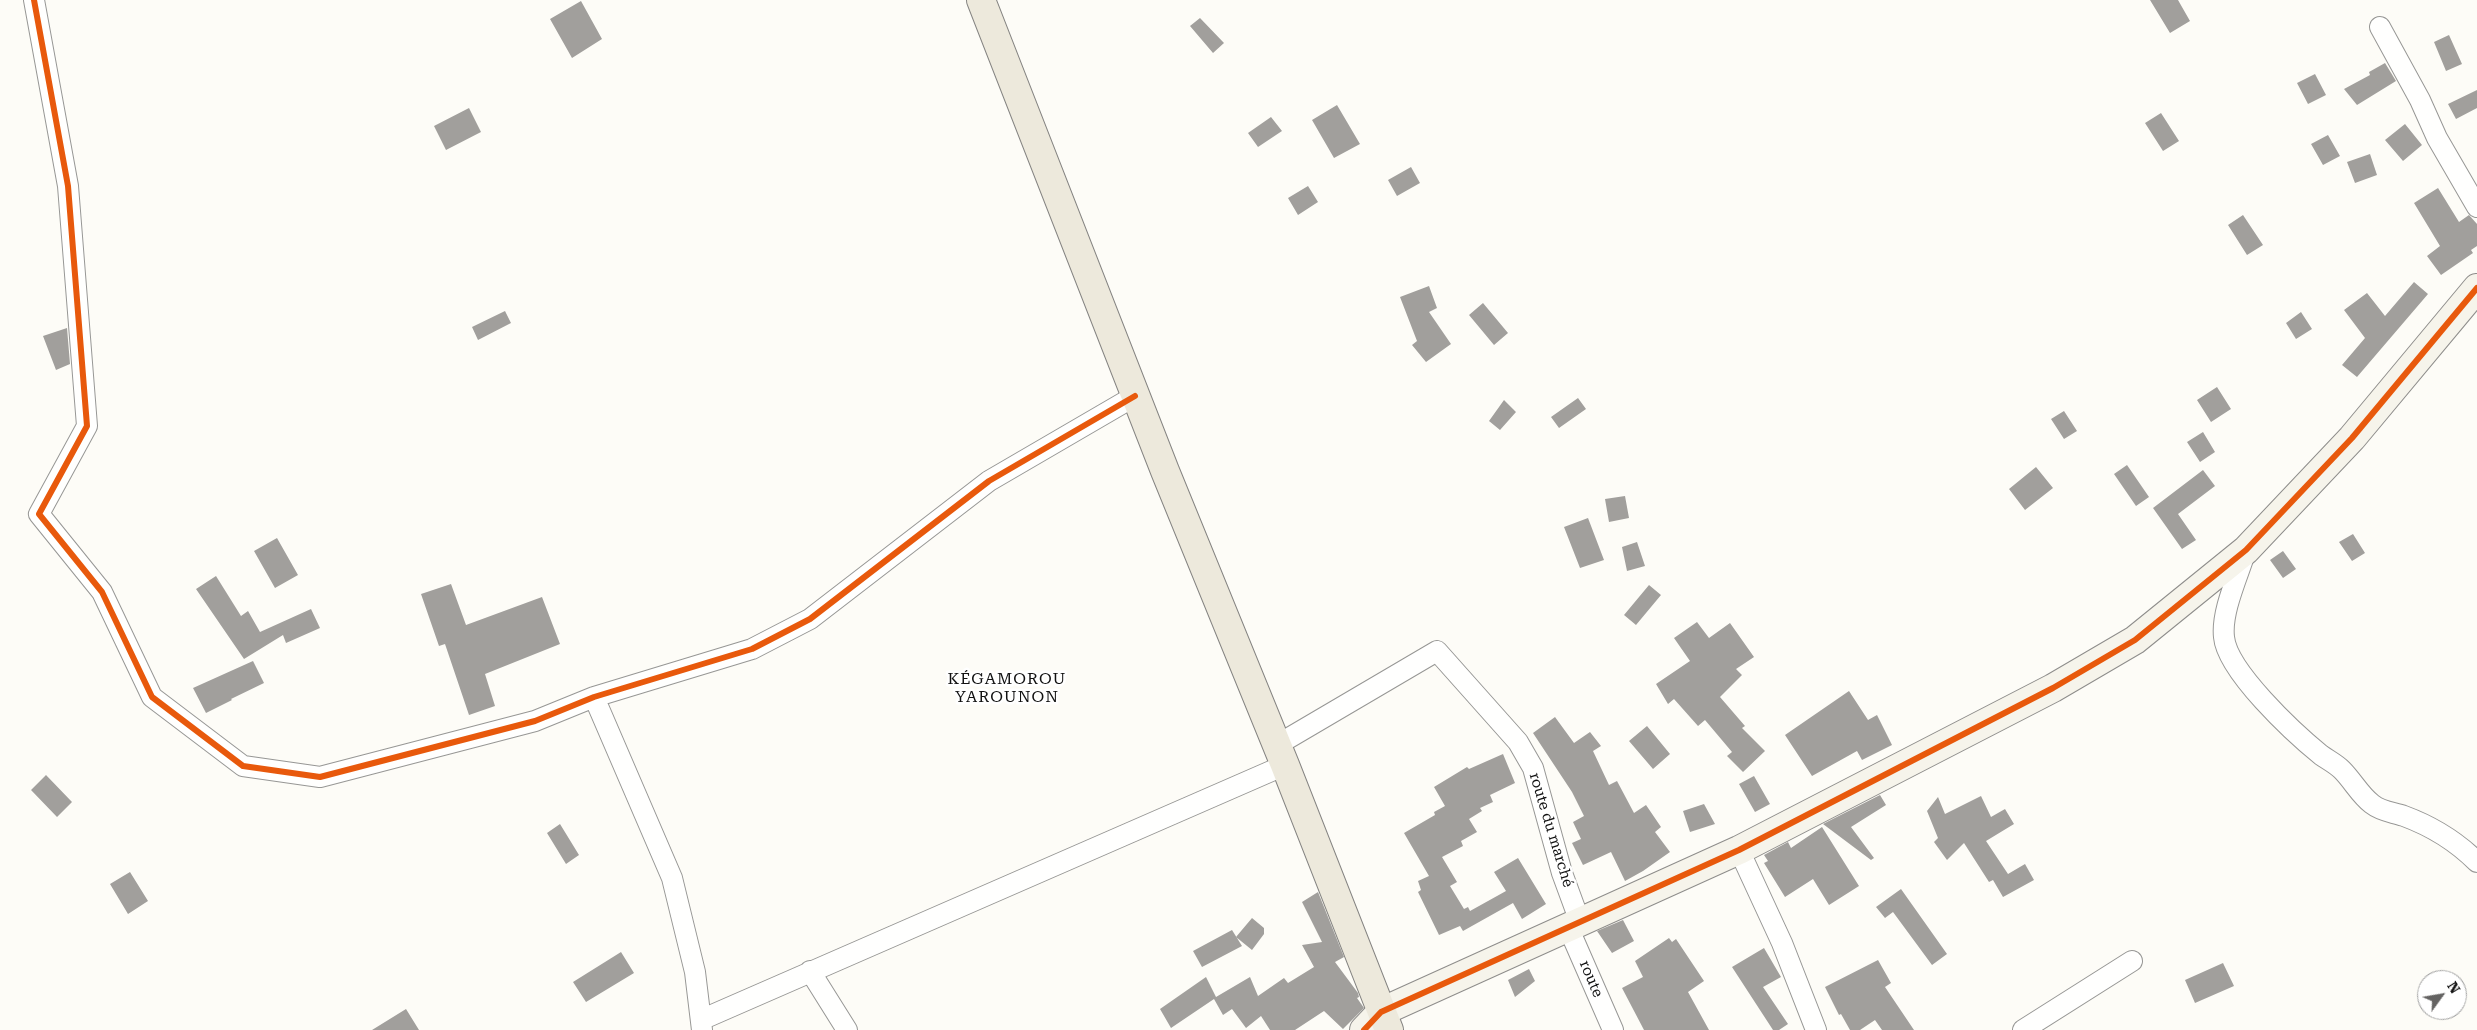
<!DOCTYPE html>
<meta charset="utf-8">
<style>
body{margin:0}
#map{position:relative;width:2477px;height:1030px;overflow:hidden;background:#fdfcf7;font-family:"Roboto Serif",serif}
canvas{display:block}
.north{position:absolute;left:2417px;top:970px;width:50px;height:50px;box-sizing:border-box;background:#fff;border:1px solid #a0a0a0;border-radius:50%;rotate:58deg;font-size:14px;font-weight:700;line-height:20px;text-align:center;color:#111}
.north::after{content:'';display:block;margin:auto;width:18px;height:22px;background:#646362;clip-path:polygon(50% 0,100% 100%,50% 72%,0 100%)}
</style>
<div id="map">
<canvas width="2477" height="1030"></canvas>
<div class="north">N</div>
</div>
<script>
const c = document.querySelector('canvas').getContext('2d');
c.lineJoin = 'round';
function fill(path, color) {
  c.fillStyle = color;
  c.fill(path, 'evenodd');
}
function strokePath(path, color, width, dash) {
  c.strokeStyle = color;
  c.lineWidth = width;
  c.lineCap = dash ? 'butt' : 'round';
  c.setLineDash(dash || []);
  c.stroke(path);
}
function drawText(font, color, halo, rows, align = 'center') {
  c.font = font + ' "Roboto Serif",serif';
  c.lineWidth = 5;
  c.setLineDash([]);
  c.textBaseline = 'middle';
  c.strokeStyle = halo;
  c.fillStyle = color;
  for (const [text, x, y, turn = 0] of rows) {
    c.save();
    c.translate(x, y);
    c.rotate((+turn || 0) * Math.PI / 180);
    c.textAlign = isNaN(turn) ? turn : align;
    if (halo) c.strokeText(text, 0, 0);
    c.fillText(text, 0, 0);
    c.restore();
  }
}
const building = new Path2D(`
 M2150,0H2178L2190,21L2170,33Z
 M581,1L602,39L572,58L550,19Z
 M1200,18L1224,43L1213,53L1190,26Z
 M2449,35L2462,64L2446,71L2434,42Z
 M2385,63L2396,81L2357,105L2344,89L2370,75L2369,72Z
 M2315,74L2326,95L2308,104L2297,83Z
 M2477,90V108L2456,119L2448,104Z
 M1337,105L1360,144L1334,158L1312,120Z
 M469,108L481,132L446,150L434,126Z
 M2161,113L2179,141L2163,151L2145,123Z
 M1271,117L1282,131L1258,147L1248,133Z
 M2405,124L2422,145L2403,161L2385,140Z
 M2328,135L2340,156L2323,165L2311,144Z
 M2370,154L2377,175L2355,183L2347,162Z
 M1411,167L1420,183L1397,196L1388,180Z
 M1308,186L1318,202L1298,215L1288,198Z
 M2438,188L2459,222L2469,215L2477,224V246L2471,250L2473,253L2441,275L2427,256L2440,246L2414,203Z
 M2243,215L2263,245L2247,255L2228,225Z
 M2414,282L2428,294L2357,377L2342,365L2365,338L2344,310L2367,293L2385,316Z
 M1429,286L1437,308L1429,312L1451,344L1426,362L1412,345L1417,341L1400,297Z
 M1483,303L1508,333L1494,345L1469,315Z
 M505,311L511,323L478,340L472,327Z
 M2301,312L2312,329L2296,339L2286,323Z
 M67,328L70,364L56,370L43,336Z
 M2217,387L2231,409L2211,422L2197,400Z
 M1578,398L1586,409L1559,428L1551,417Z
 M1504,400L1516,412L1500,430L1489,421Z
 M2064,411L2077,431L2064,439L2051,419Z
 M2203,432L2215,452L2200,462L2187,442Z
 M2127,465L2149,497L2136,506L2114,474Z
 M2036,467L2053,488L2025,510L2009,489Z
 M2203,470L2215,486L2178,514L2196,540L2182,549L2153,508Z
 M1625,496L1629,518L1609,522L1605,499Z
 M1588,518L1604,560L1580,568L1564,527Z
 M2353,534L2365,553L2352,561L2339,542Z
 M277,538L298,575L275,588L254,551Z
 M1637,542L1645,566L1627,571L1622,547Z
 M2283,551L2296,569L2283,578L2270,560Z
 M216,576L241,616L248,611L260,632L311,609L320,628L286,643L283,635L244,659L196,589Z
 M451,584L466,625L542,597L560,644L485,674L495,706L469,715L445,644L439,646L421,594Z
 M1649,585L1661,595L1636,625L1624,615Z
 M1697,622L1709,638L1730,623L1754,657L1736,669L1742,675L1720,697L1745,726L1742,728L1765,751L1743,772L1727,756L1732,752L1705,720L1698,726L1674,699L1668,704L1656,684L1690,661L1674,638Z
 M253,661L264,683L231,699L232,700L206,713L193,688Z
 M1849,691L1868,720L1877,715L1892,745L1862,760L1857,751L1812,776L1785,735Z
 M1555,717L1574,743L1590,732L1601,746L1593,751L1609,785L1617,781L1634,813L1646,805L1661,827L1655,832L1670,852L1643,871L1625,881L1611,852L1583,865L1572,843L1581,839L1573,822L1584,816L1572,792L1533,733Z
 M1647,726L1670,754L1653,769L1629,741Z
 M1503,754L1515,783L1490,795L1493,802L1480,808L1482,811L1469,819L1477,832L1461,841L1463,846L1442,857L1457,882L1450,886L1464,909L1468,907L1470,911L1506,891L1494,872L1518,858L1546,904L1522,919L1513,903L1463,931L1460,926L1439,935L1418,892L1421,890L1418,881L1429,876L1404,833L1435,815L1434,812L1445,806L1434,787L1467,767L1469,769Z
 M46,775L72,802L57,817L31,790Z
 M1754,776L1770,804L1755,812L1739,784Z
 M1880,795L1886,805L1851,827L1874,858L1871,860L1823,824Z
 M1981,796L1991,817L2005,809L2014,824L1986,841L2008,874L2025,864L2034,880L2003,897L1993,880L1989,882L1964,843L1947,860L1934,842L1938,838L1927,811L1938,797L1945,814Z
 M1704,804L1715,824L1690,832L1683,811Z
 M560,824L579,855L566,864L547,833Z
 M1822,827L1859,886L1829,905L1813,879L1785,897L1764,863L1768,861L1764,855L1788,842L1791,848Z
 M130,872L148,901L128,914L110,884Z
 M1901,889L1947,954L1932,965L1893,912L1885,918L1876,907Z
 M1318,892L1344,957L1335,962L1358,993L1359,997L1357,998L1364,1008L1343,1029L1324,1011L1295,1030H1270L1261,1016L1246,1028L1232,1009L1223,1015L1214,999L1171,1028L1160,1009L1206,977L1216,997L1250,977L1258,996L1284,978L1288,983L1314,967L1302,945L1322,942L1302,902Z
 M1252,918L1264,928V934L1252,950L1236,937Z
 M1623,920L1634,941L1612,953L1597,931Z
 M1232,930L1242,946L1202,967L1193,951Z
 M1669,938L1672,942L1676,939L1704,981L1688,992L1709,1030H1644L1622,988L1643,977L1635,961Z
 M1764,948L1781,977L1763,987L1788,1024L1779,1030H1773L1732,967Z
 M621,952L634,973L586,1002L573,982Z
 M1878,960L1891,983L1885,987L1914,1030H1882L1875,1020L1860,1030H1850L1841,1014L1839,1015L1825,987Z
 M2223,963L2234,986L2195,1003L2185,980Z
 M1529,969L1535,981L1515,997L1508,980Z
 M406,1009L419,1030H372Z`);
const street = new Path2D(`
 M34,0L68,186L87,426L39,514L102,592L152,697L243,766L320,777L535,721L594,697L752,649L810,619L989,481L1135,396
 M2380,27L2420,100L2437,138L2477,207
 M2246,550C2239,574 2221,611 2224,637C2227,671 2294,733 2321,755C2328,760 2336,764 2342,770C2353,781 2360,795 2372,804C2382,812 2393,812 2404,816C2431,826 2457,842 2477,862
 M594,697L672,878L695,972L702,1030
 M1277,745L1437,651L1518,742L1533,768L1562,873L1580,922
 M1739,850L1782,943L1816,1030
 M1568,927L1613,1030
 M810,971L847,1030
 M703,1019L1285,765
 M2023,1030L2132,961`);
const secondary = new Path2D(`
 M1364,1030L1381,1012L1739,850L2053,688L2135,640L2246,550L2352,438L2477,288`);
const primary = new Path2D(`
 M981,0L1165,471L1285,765L1389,1030`);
const cycleway = new Path2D(`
 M34,0L68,186L87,426L39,514L102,592L152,697L243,766L320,777L535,721L594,697L752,649L810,619L989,481L1135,396
 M1364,1030L1381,1012L1739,850L2053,688L2135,640L2246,550L2352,438L2477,288`);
const streetNames = [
 ["route du marché",1551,830,73],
 ["route",1591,979,67]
];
const neighbourhoodNames = [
 ["KÉGAMOROU",1007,679],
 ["YAROUNON",1007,697]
];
fill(building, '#a19f9c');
strokePath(street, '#979795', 22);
strokePath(secondary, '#8e8d8b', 30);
strokePath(primary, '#858482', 30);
strokePath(street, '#fffffe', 20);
strokePath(secondary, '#f6f4eb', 28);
strokePath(primary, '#ede9dc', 28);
strokePath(cycleway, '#e8590c', 6);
drawText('15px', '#111', '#fff', streetNames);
c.letterSpacing = '1px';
drawText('16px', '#111', '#fff', neighbourhoodNames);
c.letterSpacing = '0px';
</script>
